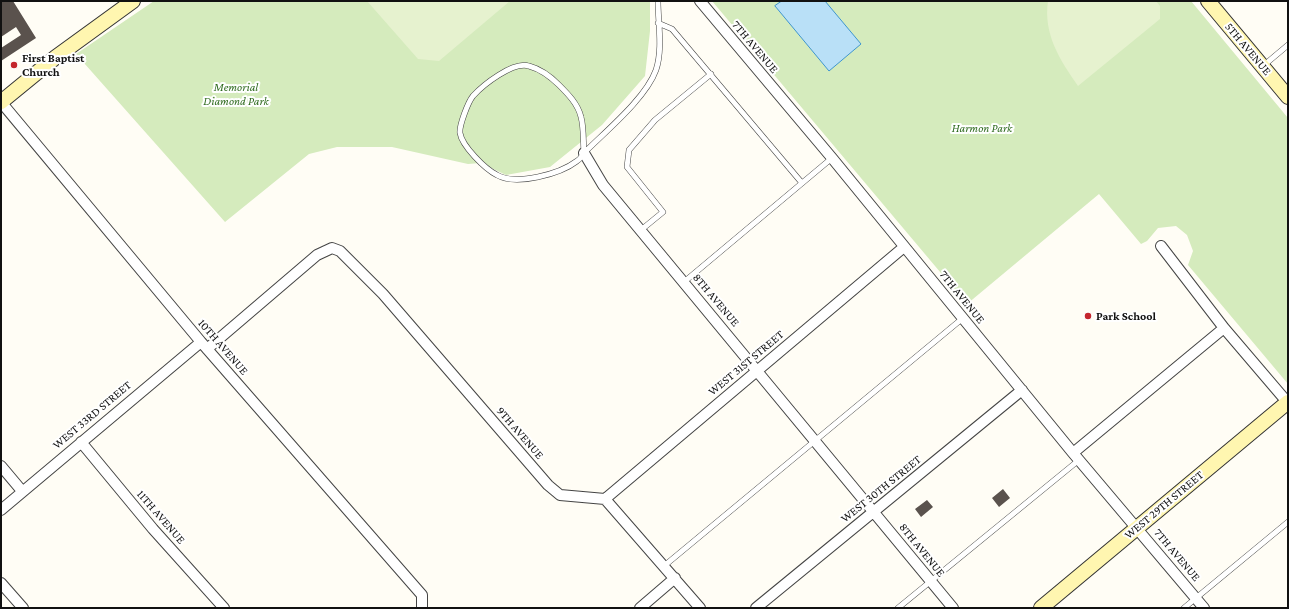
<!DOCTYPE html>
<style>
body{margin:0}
#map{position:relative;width:1289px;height:609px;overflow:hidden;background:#fffdf5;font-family:"Crimson Pro",serif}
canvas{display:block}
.frame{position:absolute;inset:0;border:2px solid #111;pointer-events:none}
</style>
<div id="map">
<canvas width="1289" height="609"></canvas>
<div class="frame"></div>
</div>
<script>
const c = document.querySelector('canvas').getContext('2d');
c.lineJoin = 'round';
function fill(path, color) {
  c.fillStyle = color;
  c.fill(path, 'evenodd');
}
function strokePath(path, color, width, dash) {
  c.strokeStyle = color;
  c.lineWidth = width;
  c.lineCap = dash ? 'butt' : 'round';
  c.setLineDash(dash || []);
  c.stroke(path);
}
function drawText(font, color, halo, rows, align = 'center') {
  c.font = font + ' "Crimson Pro",serif';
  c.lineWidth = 4;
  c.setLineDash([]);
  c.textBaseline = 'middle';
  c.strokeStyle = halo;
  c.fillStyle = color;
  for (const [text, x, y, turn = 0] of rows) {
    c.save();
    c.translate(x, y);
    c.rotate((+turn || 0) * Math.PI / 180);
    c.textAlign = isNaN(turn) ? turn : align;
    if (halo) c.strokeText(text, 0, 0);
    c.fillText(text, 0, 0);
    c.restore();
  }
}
const green = new Path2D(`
 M154,1H650V31L645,76L602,125L550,167L506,175L481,163L468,164L392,147H337L309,154L225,222L76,54Z
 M712,1H1191L1288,118V384L1188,265L1193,251L1187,235L1176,226L1158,228L1147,241L1141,244L1099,194L967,304Z`);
const pitch = new Path2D(`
 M367,1H510L439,61L418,59Z
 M1048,1H1156L1160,6V19L1078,86C1060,60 1043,34 1048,1Z`);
const water = new Path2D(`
 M782,1H825L861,44L829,71L775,6Z`);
const building = new Path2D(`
 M1,1H13L36,38L1,61V48L21,35L16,27L1,37Z
 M1003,489L1010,498L999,507L992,498Z
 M927,500L933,507L921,517L915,509Z`);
const lane = new Path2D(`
 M658,23L672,29L802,183
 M1263,66L1288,45
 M584,153C583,141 584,128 581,117C578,104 568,94 559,85C551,77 540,69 529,66C513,61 483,85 473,96C468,102 459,126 460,133C462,146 485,169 497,175C516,186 560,174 577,161C581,159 582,155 585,152C606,131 646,98 656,70C663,49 658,23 658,1
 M641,230L663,212L627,167L629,150L655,120L711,74
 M684,282L832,158
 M664,566L963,318
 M898,608L1079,460
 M1184,608L1288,522`);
const street = new Path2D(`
 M700,1L832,158L1073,453L1204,608
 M1,102L201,342L422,595V608
 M584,153L603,185L953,608
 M1161,246L1224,328L1288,403
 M207,349L317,255L332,248L340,251L383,294L548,485L560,495L605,499L700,608
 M81,442L153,529L224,608
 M1073,453L1224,328
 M1,466L22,491
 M605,499L904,247
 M1,510L201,342
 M1,583L23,608
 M640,608L675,578
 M756,608L1022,390`);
const secondary = new Path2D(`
 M1208,1L1288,97
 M1,102L56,57L133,1
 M1041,608L1288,402`);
const markers = [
 [14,65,4,"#c4262e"],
 [1088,316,4,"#c4262e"]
];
const streetNames = [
 ["7TH AVENUE",755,47,50],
 ["5TH AVENUE",1248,49,50],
 ["7TH AVENUE",962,297,51],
 ["8TH AVENUE",716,300,50],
 ["10TH AVENUE",223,347,49],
 ["WEST 31ST STREET",746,363,-40],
 ["WEST 33RD STREET",92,415,-40],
 ["9TH AVENUE",520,433,49],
 ["WEST 30TH STREET",881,489,-39],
 ["WEST 29TH STREET",1164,505,-40],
 ["11TH AVENUE",161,517,49],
 ["8TH AVENUE",922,550,51],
 ["7TH AVENUE",1177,555,50]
];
const poiNames = [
 ["First Baptist",22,58],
 ["Church",22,72],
 ["Park School",1096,316]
];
const parkNames = [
 ["Memorial",236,87],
 ["Diamond Park",236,101],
 ["Harmon Park",982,128]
];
fill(green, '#d5ebbd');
fill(pitch, '#e6f2cf');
fill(water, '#b9e0f7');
strokePath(water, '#3f96cf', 1);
fill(building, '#5a524d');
strokePath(lane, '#444', 6);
strokePath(street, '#444', 12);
strokePath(secondary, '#333', 16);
strokePath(lane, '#fff', 5);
strokePath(street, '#fff', 10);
strokePath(secondary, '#fff6b0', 14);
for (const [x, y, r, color] of markers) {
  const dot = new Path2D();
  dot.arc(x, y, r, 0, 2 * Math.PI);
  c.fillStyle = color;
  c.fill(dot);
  strokePath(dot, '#fff', 1.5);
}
drawText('12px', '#111', '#fff', streetNames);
drawText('bold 12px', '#111', '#fff', poiNames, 'left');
drawText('italic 12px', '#2f6b1f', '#fff', parkNames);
</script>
